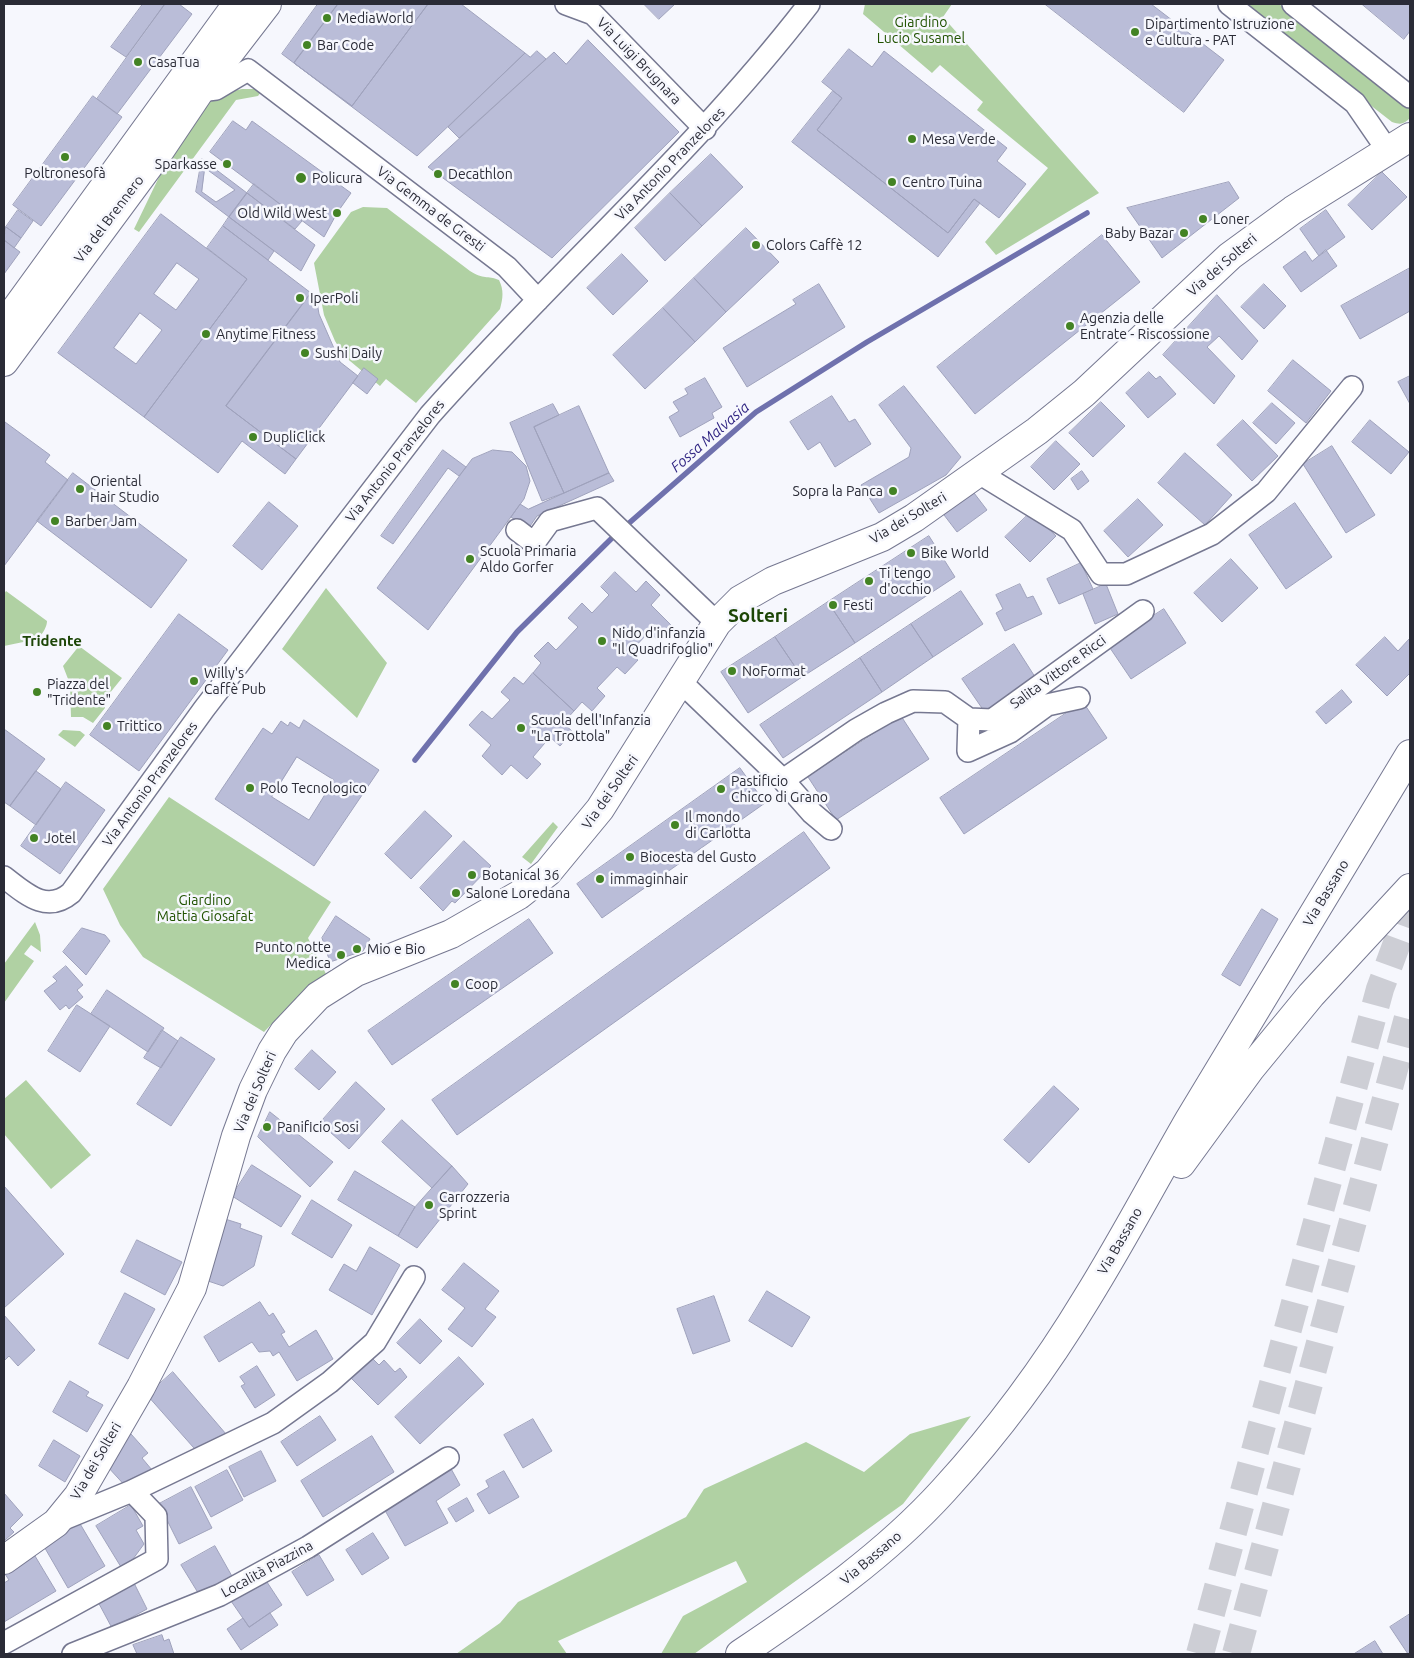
<!DOCTYPE html>
<meta charset="utf-8">
<style>
body{margin:0}
#map{position:relative;width:1414px;height:1658px;overflow:hidden;background:#f6f7fd;font-family:Ubuntu,sans-serif}
canvas{display:block}
.frame{position:absolute;inset:0;border:5px solid #2a2b36;pointer-events:none}
</style>
<div id="map">
<canvas width="1414" height="1658"></canvas>
<div class="frame"></div>
</div>
<script>
const c = document.querySelector('canvas').getContext('2d');
c.lineJoin = 'round';
function fill(path, color) {
  c.fillStyle = color;
  c.fill(path, 'evenodd');
}
function strokePath(path, color, width, dash) {
  c.strokeStyle = color;
  c.lineWidth = width;
  c.lineCap = dash ? 'butt' : 'round';
  c.setLineDash(dash || []);
  c.stroke(path);
}
function drawText(font, color, halo, rows, align = 'center') {
  c.font = font + ' Ubuntu,sans-serif';
  c.lineWidth = 5;
  c.setLineDash([]);
  c.textBaseline = 'middle';
  c.strokeStyle = halo;
  c.fillStyle = color;
  for (const [text, x, y, turn = 0] of rows) {
    c.save();
    c.translate(x, y);
    c.rotate((+turn || 0) * Math.PI / 180);
    c.textAlign = isNaN(turn) ? turn : align;
    if (halo) c.strokeText(text, 0, 0);
    c.fillText(text, 0, 0);
    c.restore();
  }
}
const green = new Path2D(`
 M865,4H952L943,17L1099,193L996,255L985,242L1048,168L977,110L983,102L940,65L932,73L863,14Z
 M1243,4H1279L1407,103L1410,107V118C1404,124 1401,125 1392,122L1252,13Z
 M242,89H255L261,92L258,96L236,100L139,232L134,229L160,175L167,152L201,107L229,92Z
 M363,207L387,208L470,271C484,280 487,275 499,280C504,290 503,298 500,309L416,403L386,379L380,386L344,356L335,341L324,315L314,263L351,212Z
 M326,588L387,663L357,718L282,649Z
 M6,591L47,621C47,630 37,642 28,644V641L4,646V594Z
 M79,646L122,678L105,699V708L93,723L83,717H71L70,684L63,666Z
 M63,730L80,731L85,735L75,747L58,735Z
 M169,797L331,902L308,938L326,974L292,1003L264,1032L143,957L120,925L103,889Z
 M553,822L558,827L531,864L522,857Z
 M35,922L40,935L41,952L31,945L24,954L34,961L4,1003V964Z
 M26,1080L91,1155L51,1189L4,1134V1099Z
 M971,1416L903,1504L694,1654H661L683,1616L747,1582L736,1561L558,1641L567,1654H456L500,1623L518,1602L686,1517L704,1489L806,1442L864,1472L910,1434Z`);
const stream = new Path2D(`
 M415,760L517,632L612,538L756,412L867,342L1087,213`);
const building = new Path2D(`
 M143,4H165L126,57L111,47Z
 M165,4H179L192,14L117,114L97,99Z
 M318,4H338L294,63L352,106L428,4H461L525,53L417,156L282,54Z
 M338,4H428L352,106L294,63Z
 M644,4H675L659,19Z
 M1045,4H1151L1224,60L1184,112Z
 M1362,4H1410V31L1404,39Z
 M588,40L679,132L552,258L428,167L554,52L566,64Z
 M849,49L872,67L884,51L1007,148L997,161L1026,184L999,218L974,199L948,233L817,130L842,98L822,82Z
 M537,51L546,59L459,138L448,127L525,53L530,57Z
 M833,91L842,98L817,130L948,233L974,199L980,203L938,257L792,142Z
 M93,96L122,117L41,226L13,205Z
 M233,121L246,130L252,121L351,193L337,213L324,237L210,152Z
 M711,154L743,187L702,226L670,193Z
 M202,159L247,193L229,217L196,192ZM205,168L235,190L216,202L202,192Z
 M1382,172L1407,197L1372,230L1348,205Z
 M1229,182L1239,198L1162,258L1127,208Z
 M254,184L302,221L295,229L247,193Z
 M247,193L315,245L301,271L229,217Z
 M670,193L702,226L665,261L635,228Z
 M18,210L33,221L21,238L6,227Z
 M1326,210L1345,237L1319,256L1300,229Z
 M161,214L247,279L144,417L58,353ZM177,263L199,279L176,310L154,294ZM140,313L162,330L136,364L114,348Z
 M229,217L274,251L268,260L223,226Z
 M223,226L311,293L226,406L296,459L285,474L242,441L218,473L144,417L247,279L207,248Z
 M6,227L21,238L14,248L4,240Z
 M746,228L779,262L726,312L694,278Z
 M1102,235L1140,282L975,414L937,367Z
 M4,240L20,252L4,274Z
 M1326,250L1337,266L1301,292L1283,267L1305,251L1312,261Z
 M622,254L648,281L613,315L587,288Z
 M1410,268V311L1360,339L1341,306Z
 M694,278L726,312L695,342L663,308Z
 M819,284L845,327L747,387L723,348L796,304L793,300Z
 M1264,284L1286,306L1264,329L1241,307Z
 M311,293L316,296L319,314L340,362L358,376L296,459L226,406Z
 M1217,295L1258,341L1242,360L1219,336L1207,347L1235,376L1214,404L1163,355Z
 M663,308L695,342L645,389L613,355Z
 M1293,360L1331,391L1306,423L1268,391Z
 M364,368L378,379L367,394L353,383Z
 M1149,372L1156,379L1160,376L1176,394L1148,418L1126,393Z
 M1410,376V404L1398,382Z
 M705,378L722,407L712,413L714,418L680,437L669,417L679,411L673,402L688,394L685,389Z
 M904,386L961,457L946,475L879,513L861,485L909,457L911,448L879,405Z
 M832,396L849,422L855,419L871,444L835,467L820,442L808,450L790,422Z
 M1101,402L1125,426L1093,457L1069,433Z
 M1272,403L1295,423L1276,444L1253,423Z
 M553,404L559,415L534,427L564,493L542,501L510,423Z
 M579,406L609,473L564,493L534,427Z
 M1243,420L1278,456L1252,481L1217,445Z
 M1370,420L1409,452L1391,474L1352,442Z
 M5,422L50,455L45,462L68,480L4,566Z
 M1056,441L1080,464L1054,490L1031,467Z
 M1332,446L1375,515L1346,533L1303,464Z
 M443,450L466,467L459,476L448,468L393,544L381,536Z
 M493,450L512,452L526,466L530,481L524,499L428,630L377,588L472,459Z
 M1185,453L1232,495L1205,525L1158,483Z
 M1082,471L1089,481L1078,490L1071,479Z
 M73,473L187,560L151,608L37,521Z
 M609,473L614,481L537,516L528,529L511,517L520,504L528,509Z
 M971,489L987,510L957,532L941,511Z
 M1138,499L1163,525L1128,557L1104,531Z
 M269,502L298,526L262,570L233,546Z
 M1295,503L1332,557L1286,589L1249,535Z
 M1031,512L1056,536L1030,562L1005,537Z
 M929,536L955,577L855,643L828,602Z
 M1231,559L1258,588L1222,622L1194,593Z
 M1081,563L1093,589L1059,604L1047,579Z
 M615,572L636,592L646,581L660,595L651,605L672,626L658,640L649,632L630,652L638,660L625,674L617,667L597,688L605,696L592,711L582,702L574,711L533,673L541,663L534,656L548,642L556,650L578,627L568,618L582,603L592,613L609,595L601,587Z
 M1020,584L1027,598L1033,596L1042,614L1005,631L996,613L1003,609L996,595Z
 M1106,584L1118,614L1095,624L1083,594Z
 M961,591L983,624L933,657L911,624Z
 M828,602L855,643L802,677L775,637Z
 M1164,609L1186,643L1131,679L1108,645Z
 M179,614L228,650L139,771L90,735Z
 M911,624L933,657L882,692L860,658Z
 M775,637L802,677L748,713L721,672Z
 M1385,637L1398,651L1410,638V673L1387,696L1356,665Z
 M1014,644L1037,680L986,714L962,679Z
 M860,658L882,692L783,758L760,725Z
 M533,673L574,711L563,723L573,732L560,746L550,737L533,757L541,764L527,779L511,765L502,775L482,756L491,745L469,725L482,711L492,719L510,700L501,692L514,677L523,684Z
 M1342,690L1352,702L1326,724L1316,712Z
 M1083,702L1107,738L964,834L940,798Z
 M901,716L929,759L836,820L808,777Z
 M304,720L379,770L314,866L215,799L263,728L272,734L281,721L288,726L290,722L299,728ZM297,757L334,780L309,820L272,797Z
 M4,729L45,759L10,806L4,802Z
 M740,768L765,803L602,918L577,884Z
 M36,771L61,789L36,825L10,806Z
 M66,782L105,810L60,874L21,846Z
 M425,811L452,836L411,879L385,854Z
 M804,832L830,868L457,1135L432,1100Z
 M464,841L491,866L455,903L452,901L443,911L420,888Z
 M1262,909L1278,919L1240,986L1222,975Z
 M336,916L370,939L363,951L330,962L322,938Z
 M529,919L553,953L392,1065L368,1031Z
 M82,928L105,935L110,941L86,975L63,952Z
 M66,966L83,985L77,990L83,997L69,1009L66,1005L60,1010L44,991L57,981L53,977Z
 M107,990L164,1028L148,1052L91,1014Z
 M77,1005L110,1026L80,1072L48,1051Z
 M162,1030L178,1041L161,1068L144,1058Z
 M181,1037L215,1059L171,1126L137,1104Z
 M312,1050L336,1072L319,1090L295,1069Z
 M356,1082L385,1109L349,1149L320,1123Z
 M1054,1086L1079,1109L1029,1163L1004,1140Z
 M270,1112L333,1162L310,1187L258,1137Z
 M402,1120L452,1166L432,1188L382,1142Z
 M252,1165L301,1196L281,1227L232,1196Z
 M452,1166L468,1184L417,1248L398,1236L415,1207Z
 M355,1171L415,1207L398,1236L338,1200Z
 M4,1186L64,1254L4,1308Z
 M312,1200L352,1225L332,1258L292,1234Z
 M225,1219L241,1224L240,1228L262,1236L254,1266L223,1286L208,1281Z
 M137,1240L182,1262L165,1295L121,1272Z
 M370,1247L400,1265L372,1315L329,1290L344,1264L356,1271Z
 M464,1263L499,1291L485,1309L496,1317L472,1347L448,1329L465,1308L442,1290Z
 M767,1291L810,1317L792,1347L749,1321Z
 M125,1293L155,1309L128,1359L99,1344Z
 M714,1296L730,1341L693,1354L677,1309Z
 M260,1302L269,1316L273,1313L285,1332L281,1334L289,1347L316,1330L333,1359L297,1381L279,1352L273,1356L270,1351L259,1352L252,1342L219,1362L204,1337Z
 M4,1315L35,1350L18,1366L9,1356L4,1361Z
 M420,1319L442,1341L420,1364L397,1343Z
 M371,1357L379,1365L384,1360L395,1372L400,1368L407,1377L378,1405L350,1377Z
 M459,1357L484,1384L420,1444L395,1417Z
 M257,1366L275,1395L255,1408L241,1386L245,1384L240,1377Z
 M173,1372L232,1441L201,1456L147,1395Z
 M70,1381L89,1392L86,1396L103,1405L87,1432L53,1412Z
 M320,1416L336,1440L297,1466L281,1442Z
 M533,1419L552,1451L523,1468L504,1435Z
 M131,1434L148,1453L142,1458L152,1470L129,1490L107,1466L119,1445Z
 M372,1436L394,1472L323,1517L301,1481Z
 M54,1440L80,1456L65,1482L39,1466Z
 M261,1451L276,1481L244,1497L229,1467Z
 M449,1465L460,1485L436,1501L448,1523L405,1546L382,1505Z
 M227,1470L243,1500L211,1517L195,1487Z
 M504,1471L519,1497L489,1514L477,1494L489,1487L486,1481Z
 M191,1487L212,1528L179,1544L159,1504Z
 M4,1493L23,1515L10,1528L14,1532L4,1541Z
 M467,1498L474,1511L456,1522L448,1509Z
 M131,1505L143,1526L136,1530L144,1544L133,1559L121,1567L96,1526Z
 M79,1522L105,1566L68,1588L42,1543Z
 M373,1533L389,1558L362,1575L346,1550Z
 M215,1546L233,1578L200,1596L181,1565Z
 M319,1555L334,1580L307,1596L292,1572Z
 M35,1556L56,1591L4,1622V1583L9,1580L5,1574Z
 M265,1579L282,1605L249,1627L231,1601Z
 M133,1581L147,1609L112,1628L97,1600Z
 M270,1613L278,1625L241,1650L227,1629L243,1618L249,1627Z
 M1410,1614V1654H1408L1390,1627Z
 M162,1635L164,1641L169,1639L174,1654H137L133,1645Z
 M1375,1641L1383,1654H1354Z`);
const highwayTunnel = new Path2D(`
 M1200,1654L1380,989L1410,908
 M1236,1654L1410,1010`);
const street = new Path2D(`
 M566,4L593,14L705,129
 M1229,4L1355,103L1388,151
 M1293,4L1410,97
 M200,91L216,89L248,70L507,267L538,300
 M979,473L1072,530L1101,574H1126L1212,534L1266,492L1352,387
 M517,530L534,543L550,521L597,508L717,623
 M681,682L783,780L812,813L831,829
 M969,719L968,751L1010,732L1047,705L1079,698
 M783,780L856,730L886,713L913,701L945,702L969,719L992,720L1143,611
 M4,877C25,893 46,914 71,893L204,709L430,415C554,275 695,152 809,4
 M59,1521L132,1491L273,1423L330,1382L375,1342L414,1277
 M4,1643L157,1559L156,1516L132,1491
 M73,1654L220,1595L308,1547L448,1458`);
const secondary = new Path2D(`
 M4,325L237,4
 M4,362L157,155L200,91L267,4
 M1181,1164L1251,1068L1311,995L1410,888
 M4,1560L56,1523L78,1496L141,1387L192,1288L236,1136L253,1090L272,1051L284,1032L318,996L356,972L451,934L519,895L548,872L600,809L717,623L740,600L773,581L882,537L914,518L1037,431L1084,393L1230,256L1293,210L1410,137
 M740,1654C813,1605 885,1555 944,1490C998,1431 1046,1366 1087,1298C1123,1240 1155,1179 1189,1120C1262,997 1336,875 1410,754`);
const markers = [
 [327,18,5,"#438324"],
 [1135,32,5,"#438324"],
 [307,45,5,"#438324"],
 [138,62,5,"#438324"],
 [912,139,5,"#438324"],
 [65,157,5,"#438324"],
 [227,164,5,"#438324"],
 [438,174,5,"#438324"],
 [301,178,6,"#438324"],
 [892,182,5,"#438324"],
 [337,213,5,"#438324"],
 [1203,219,5,"#438324"],
 [1184,233,5,"#438324"],
 [756,245,5,"#438324"],
 [300,298,5,"#438324"],
 [1070,326,5,"#438324"],
 [206,334,5,"#438324"],
 [305,353,5,"#438324"],
 [253,437,5,"#438324"],
 [80,489,5,"#438324"],
 [893,491,5,"#438324"],
 [55,521,5,"#438324"],
 [911,553,5,"#438324"],
 [470,559,5,"#438324"],
 [869,581,5,"#438324"],
 [833,605,5,"#438324"],
 [602,641,5,"#438324"],
 [732,671,5,"#438324"],
 [194,681,5,"#438324"],
 [37,692,5,"#438324"],
 [107,726,5,"#438324"],
 [521,728,5,"#438324"],
 [250,788,5,"#438324"],
 [721,789,5,"#438324"],
 [675,825,5,"#438324"],
 [34,838,5,"#438324"],
 [630,857,5,"#438324"],
 [472,875,5,"#438324"],
 [600,879,5,"#438324"],
 [456,893,5,"#438324"],
 [357,949,5,"#438324"],
 [341,955,5,"#438324"],
 [455,984,5,"#438324"],
 [267,1127,5,"#438324"],
 [429,1205,5,"#438324"]
];
const poiNames = [
 ["MediaWorld",337,18],
 ["Dipartimento Istruzione",1145,24],
 ["e Cultura - PAT",1145,40],
 ["Bar Code",317,45],
 ["CasaTua",148,62],
 ["Mesa Verde",922,139],
 ["Sparkasse",217,164,"right"],
 ["Poltronesofà",65,173,"center"],
 ["Decathlon",448,174],
 ["Policura",312,178],
 ["Centro Tuina",902,182],
 ["Old Wild West",327,213,"right"],
 ["Loner",1213,219],
 ["Baby Bazar",1174,233,"right"],
 ["Colors Caffè 12",766,245],
 ["IperPoli",310,298],
 ["Agenzia delle",1080,318],
 ["Entrate - Riscossione",1080,334],
 ["Anytime Fitness",216,334],
 ["Sushi Daily",315,353],
 ["DupliClick",263,437],
 ["Oriental",90,481],
 ["Hair Studio",90,497],
 ["Sopra la Panca",883,491,"right"],
 ["Barber Jam",65,521],
 ["Scuola Primaria",480,551],
 ["Aldo Gorfer",480,567],
 ["Bike World",921,553],
 ["Ti tengo",879,573],
 ["d'occhio",879,589],
 ["Festi",843,605],
 ["Nido d'infanzia",612,633],
 ["\"Il Quadrifoglio\"",612,649],
 ["NoFormat",742,671],
 ["Willy's",204,673],
 ["Caffè Pub",204,689],
 ["Piazza del",47,684],
 ["\"Tridente\"",47,700],
 ["Scuola dell'Infanzia",531,720],
 ["\"La Trottola\"",531,736],
 ["Trittico",117,726],
 ["Pastificio",731,781],
 ["Chicco di Grano",731,797],
 ["Polo Tecnologico",260,788],
 ["Il mondo",685,817],
 ["di Carlotta",685,833],
 ["Jotel",44,838],
 ["Biocesta del Gusto",640,857],
 ["Botanical 36",482,875],
 ["immaginhair",610,879],
 ["Salone Loredana",466,893],
 ["Punto notte",331,947,"right"],
 ["Medica",331,963,"right"],
 ["Mio e Bio",367,949],
 ["Coop",465,984],
 ["Panificio Sosi",277,1127],
 ["Carrozzeria",439,1197],
 ["Sprint",439,1213]
];
const parkNames = [
 ["Giardino",921,22],
 ["Lucio Susamel",921,38],
 ["Giardino",205,900],
 ["Mattia Giosafat",205,916]
];
const streetNames = [
 ["Via Luigi Brugnara",639,61,46],
 ["Via Antonio Pranzelores",670,164,-46],
 ["Via Gemma de Gresti",431,209,37],
 ["Via del Brennero",109,219,-53],
 ["Via dei Solteri",1222,265,-41],
 ["Via Antonio Pranzelores",395,461,-52],
 ["Via dei Solteri",908,518,-31],
 ["Salita Vittore Ricci",1058,672,-36],
 ["Via Antonio Pranzelores",150,784,-54],
 ["Via dei Solteri",610,792,-55],
 ["Via Bassano",1326,893,-59],
 ["Via dei Solteri",255,1092,-67],
 ["Via Bassano",1120,1241,-60],
 ["Via dei Solteri",96,1461,-60],
 ["Via Bassano",871,1558,-40],
 ["Località Piazzina",267,1569,-29]
];
const waterNames = [
 ["Fossa Malvasia",710,437,-41]
];
const neighbourhoodNames = [
 ["Tridente",52,641]
];
const districtNames = [
 ["Solteri",758,616]
];
fill(green, '#b0d1a3');
strokePath(stream, '#6f71ad', 5.5);
fill(building, '#babdd8');
strokePath(building, '#9fa2bc', 1);
strokePath(highwayTunnel, '#cdced5', 28, [28, 14]);
strokePath(street, '#767891', 24);
strokePath(secondary, '#767891', 30);
strokePath(street, '#fff', 21);
strokePath(secondary, '#fff', 28);
for (const [x, y, r, color] of markers) {
  const dot = new Path2D();
  dot.arc(x, y, r, 0, 2 * Math.PI);
  c.fillStyle = color;
  c.fill(dot);
  strokePath(dot, '#f6f7fd', 2);
}
drawText('14px', '#2a2b36', '#f6f7fd', poiNames, 'left');
drawText('14px', '#205200', '#f6f7fd', parkNames);
drawText('14px', '#2a2b36', '#f6f7fd', streetNames);
drawText('italic 15px', '#312683', '#f6f7fd', waterNames);
drawText('bold 15px', '#1c4506', '#f6f7fd', neighbourhoodNames);
drawText('bold 19px', '#1c4506', '#f6f7fd', districtNames);
</script>
